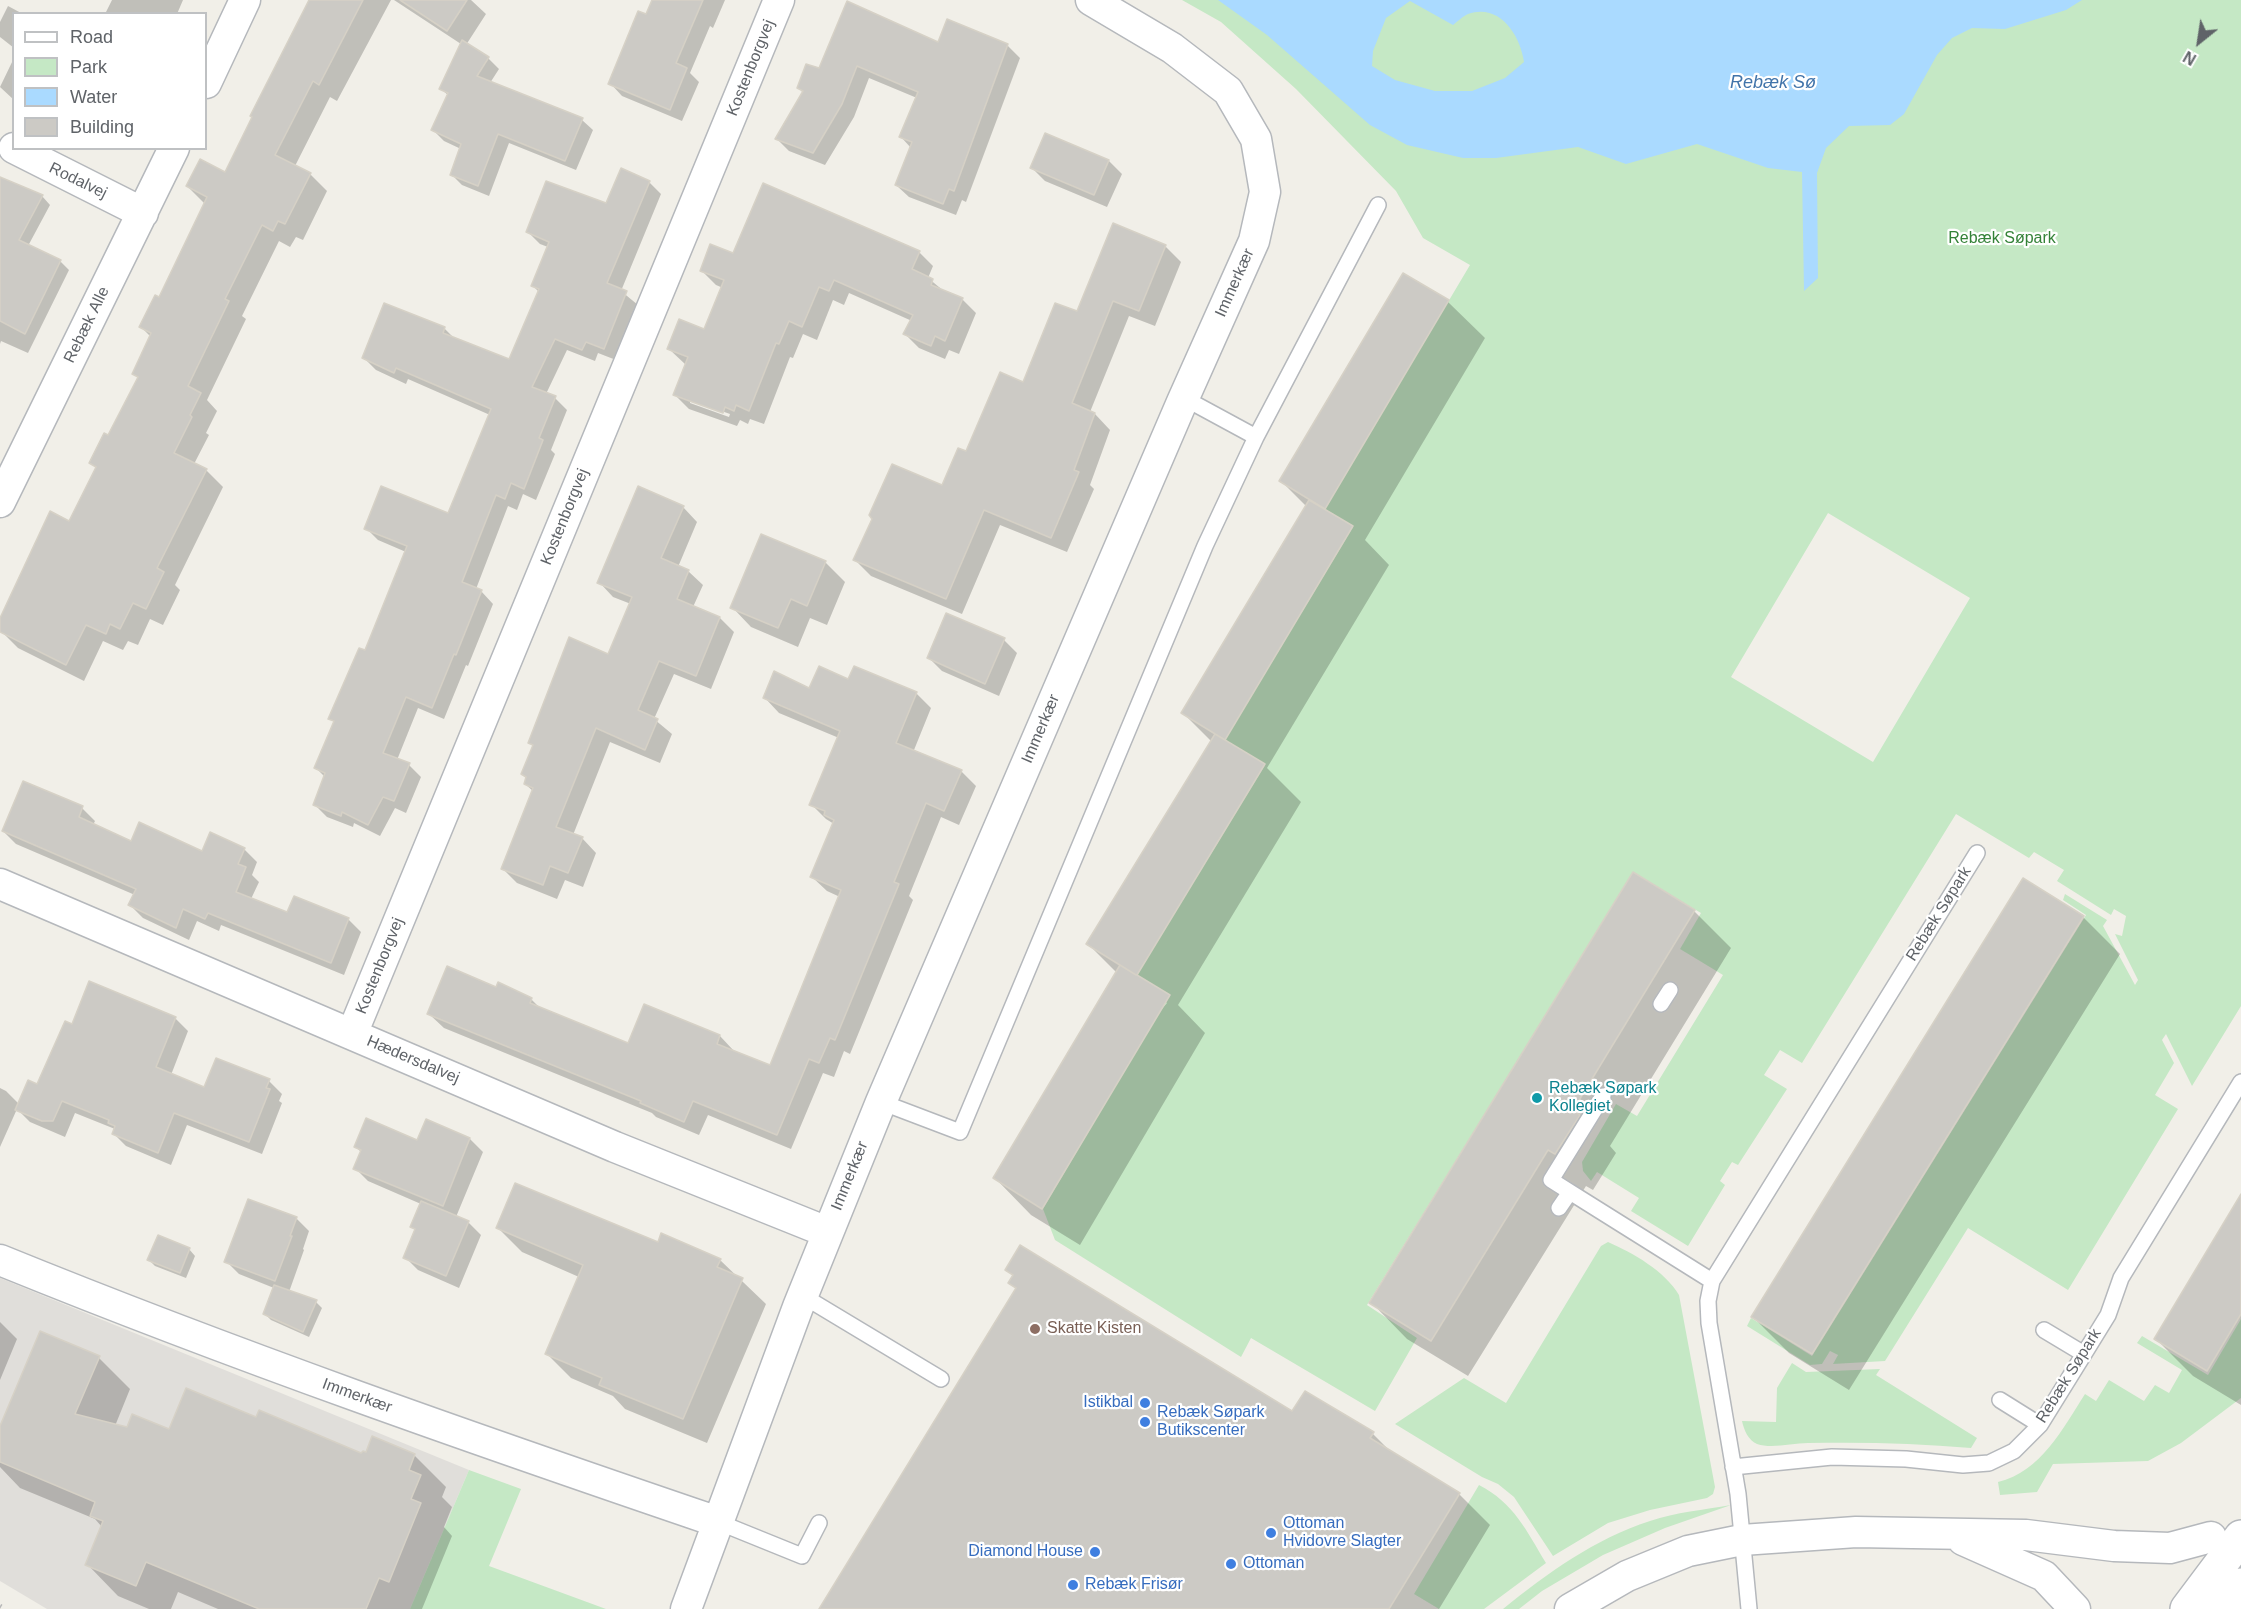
<!DOCTYPE html>
<meta charset="utf-8">
<style>
body{margin:0}
#map{position:relative;width:2241px;height:1609px;overflow:hidden;background:#f1efe8;font-family:Arial,sans-serif}
canvas{display:block}
.legend{position:absolute;left:12px;top:12px;width:195px;height:138px;box-sizing:border-box;background:#fff;border:2px solid #bfc1c3;margin:0;padding:8px 10px;list-style:none;font-size:18px;color:#5f6368}
.legend li{display:flex;align-items:center;gap:12px;height:30px}
.legend b{width:30px;border:2px solid #bfc1c3}
.north{position:absolute;left:2169px;top:12px;width:60px;height:60px;-webkit-text-stroke:4px #fff;paint-order:stroke;rotate:210deg;font-size:16px;font-weight:700;line-height:24px;text-align:center;color:#5f6368}
.north::after{content:'';display:block;margin:auto;width:21px;height:27px;background:#5f6368;clip-path:polygon(50% 0,100% 100%,50% 72%,0 100%)}
</style>
<div id="map">
<canvas width="2241" height="1609"></canvas>
<ul class="legend">
<li><b style="height:8px;background:#fff"></b>Road</li>
<li><b style="height:16px;background:#c5e8c5"></b>Park</li>
<li><b style="height:16px;background:#aadaff"></b>Water</li>
<li><b style="height:16px;background:#cccac5"></b>Building</li>
</ul>
<div class="north">N</div>
</div>
<script>
const c = document.querySelector('canvas').getContext('2d');
c.lineJoin = 'round';
function fill(path, color) {
  c.fillStyle = color;
  c.fill(path, 'evenodd');
}
function strokePath(path, color, width, dash) {
  c.strokeStyle = color;
  c.lineWidth = width;
  c.lineCap = dash ? 'butt' : 'round';
  c.setLineDash(dash || []);
  c.stroke(path);
}
function drawText(font, color, halo, rows, align = 'center') {
  c.font = font + ' Arial,sans-serif';
  c.lineWidth = 4.5;
  c.setLineDash([]);
  c.textBaseline = 'middle';
  c.strokeStyle = halo;
  c.fillStyle = color;
  for (const [text, x, y, turn = 0] of rows) {
    c.save();
    c.translate(x, y);
    c.rotate((+turn || 0) * Math.PI / 180);
    c.textAlign = isNaN(turn) ? turn : align;
    if (halo) c.strokeText(text, 0, 0);
    c.fillText(text, 0, 0);
    c.restore();
  }
}
const industrial = new Path2D(`
 M0,1278L469,1470L410,1609H47L0,1581Z`);
const green = new Path2D(`
 M1182,0H2241V1006L2192,1086L2166,1034L2162,1040L2174,1063L2155,1095L2178,1109L2068,1290L1968,1228L1885,1361L1833,1364L1838,1355L1830,1351L1822,1364L1810,1365L1747,1326L1751,1318L1812,1356L2086,915L2063,900L2065,894L2107,920L2103,926L2135,985L2138,980L2115,934L2122,936L2126,916L2114,909L2111,915L2057,881L2064,870L2034,852L2029,858L1956,814L1802,1063L1780,1050L1764,1075L1787,1089L1738,1165L1732,1162L1720,1181L1725,1185L1688,1246L1631,1211L1639,1198L1597,1172L1591,1181L1583,1171L1582,1162L1616,1104L1637,1116L1723,975L1680,949L1701,913L1633,873L1367,1305L1417,1338L1375,1411L1251,1338L1241,1357L1055,1240L1043,1209L1169,995L1137,975L1265,765L1225,740L1353,527L1325,509L1470,265L1423,238L1396,191L1296,89L1221,22ZM1828,513L1970,598L1873,762L1731,677Z
 M1608,1242C1633,1253 1665,1271 1679,1295L1715,1487L1713,1494L1707,1498L1650,1510L1608,1523L1553,1556L1514,1497L1498,1484L1482,1477L1395,1424L1464,1378L1506,1403L1601,1246Z
 M2241,1319V1398L2181,1443L2148,1461L2053,1464L2037,1492L2000,1495L1998,1482C2041,1472 2063,1428 2085,1394L2096,1401L2109,1380L2144,1401L2155,1385L2169,1393L2182,1370L2137,1343L2142,1336L2208,1375Z
 M1792,1363L1806,1372L1880,1369L1876,1375L1977,1438L1971,1448C1917,1443 1862,1442 1808,1443C1792,1443 1772,1449 1757,1444C1748,1440 1744,1430 1742,1421L1776,1422L1777,1388Z
 M469,1470L521,1489L489,1566L606,1609H410Z
 M1479,1485C1514,1503 1526,1530 1546,1563L1484,1609H1439L1414,1594Z
 M1731,1505L1665,1528L1603,1555L1542,1591L1519,1609H1503C1548,1573 1594,1539 1650,1521C1676,1512 1704,1510 1731,1505Z`);
const water = new Path2D(`
 M1218,0H2082L2066,10L2005,29L1972,28L1952,38L1937,55L1904,114L1890,125L1849,126L1826,148L1817,173L1818,278L1804,291L1802,172L1768,168L1697,144L1626,164L1578,147L1496,158H1463L1407,145L1370,125L1267,35ZM1410,1L1453,25C1457,22 1463,16 1468,14C1500,3 1520,35 1524,62L1505,78L1472,91H1435L1395,80L1372,66L1373,51L1386,18Z`);
const shadow = new Path2D(`
 M112,0H183L177,14H105Z
 M311,0H391L337,101L330,97L295,166L310,174L327,191L303,240L296,237L290,247L279,241L242,316L246,319L207,400L217,411L206,433L209,435L194,464L206,470L223,487L175,585L180,590L163,625L150,619L138,645L128,641L123,650L103,641L84,681L18,648L1,631L70,523L97,469L91,463L109,437L139,378L134,373L151,337L141,327L159,299L205,204L187,186L225,174Z
 M394,0H471L486,14L466,45L488,58L499,69L490,83L582,120L593,130L576,170L509,143L489,196L462,185L451,174L461,149L444,141L433,130L449,96L441,89L461,44Z
 M665,0H725L713,28L710,26L690,73L699,82L682,121L622,96L610,83Z
 M8,6L23,14H14V48L0,37V22Z
 M948,21L1008,46L1020,58L966,202L962,200L956,215L909,197L896,185L911,148L901,137L917,98L869,78L854,117L825,165L789,151L777,139L803,93L799,88L819,70L939,44Z
 M14,58V100L0,87Z
 M1109,161L1122,174L1107,207L1045,181L1032,168Z
 M649,182L661,194L621,291L638,305L616,360L598,353L595,361L567,350L546,394L555,398L567,410L551,450L555,454L536,500L523,494L517,510L508,506L476,589L481,591L493,604L468,666L466,665L444,719L418,708L397,760L409,765L421,777L406,813L395,808L380,836L354,823L353,827L327,817L315,805L325,777L316,768L335,723L330,718L366,652L406,552L378,540L366,528L449,514L490,415L408,379L406,384L376,370L364,358L444,328L456,340L510,361L539,292L532,285L548,247L540,244L528,232L607,205Z
 M42,196L50,205L28,246L60,261L69,270L28,353L1,341L0,344V211Z
 M1165,246L1181,262L1155,326L1129,316L1090,412L1095,414L1110,430L1090,485L1094,489L1067,552L1000,525L962,614L871,576L855,560L943,487L1078,313Z
 M919,252L933,266L928,278L945,292L962,299L976,313L959,354L949,350L945,359L919,348L905,334L912,321L849,293L844,305L833,300L817,340L803,334L793,358L790,357L764,424L750,419L748,424L740,420L737,426L689,409L675,395L686,365L669,349L705,331L723,288L716,285L701,270L733,255ZM690,400L730,414L729,417L690,403Z
 M1403,275L1448,302L1485,338L1365,540L1389,565L1267,768L1301,802L1178,1005L1205,1033L1080,1245L1031,1215L995,1178L1117,973L1088,944L1212,742L1183,713L1307,507L1281,481ZM1164,1001L1167,1003L1161,1010L1160,1009Z
 M683,507L697,522L678,567L688,571L703,585L693,607L720,618L734,632L711,689L674,674L654,719L672,734L660,763L610,742L573,835L582,838L596,853L583,887L565,880L557,899L517,883L503,869L533,791L525,784L527,779L522,774L533,746L529,742L609,656L631,604L613,597L599,582Z
 M825,562L845,582L827,625L810,618L798,647L751,627L732,607Z
 M1004,640L1017,653L999,696L942,671L929,658Z
 M849,681L916,693L931,708L914,750L961,771L976,786L959,825L941,817L909,896L913,900L850,1054L844,1051L834,1077L823,1073L791,1149L708,1115L699,1135L656,1117L652,1113L444,1028L429,1014L497,989L531,999L542,1010L629,1045L720,1036L734,1051L771,1066L840,897L827,891L812,877L834,824L826,819L811,804L839,738L779,713L765,698Z
 M82,808L95,821L93,825L132,843L203,853L244,849L257,862L252,875L259,882L251,899L288,914L348,919L361,932L344,975L221,925L219,931L197,921L189,940L143,918L130,905L135,895L16,844L3,831Z
 M1634,874L1695,912L1731,948L1610,1146L1616,1153L1593,1190L1586,1186L1468,1376L1407,1339L1371,1302Z
 M2083,917L2120,954L1849,1390L1789,1353L1753,1317Z
 M175,1018L188,1031L171,1075L205,1089L269,1081L282,1094L279,1101L282,1103L262,1154L187,1125L171,1165L126,1146L113,1133L115,1129L75,1113L65,1137L30,1122L17,1109L0,1147V1088L6,1091L19,1104L38,1086L72,1026Z
 M470,1139L483,1152L456,1217L468,1222L481,1235L459,1288L418,1270L405,1257L416,1231L412,1226L421,1204L368,1181L355,1168L361,1152L356,1147Z
 M2241,1197V1405L2193,1376L2156,1339Z
 M296,1218L309,1231L303,1249L304,1250L289,1292L316,1302L322,1308L309,1337L271,1320L265,1314L274,1288L239,1274L226,1261Z
 M498,1228L658,1244L720,1260L766,1304L707,1443L625,1409L613,1396L571,1378L547,1354L579,1277L522,1252Z
 M189,1249L195,1256L186,1278L155,1266L149,1260Z
 M1007,1270L1293,1413L1373,1434L1391,1452L1459,1494L1490,1525L1439,1609H821L1017,1290L1010,1283L1014,1277Z
 M0,1322L17,1339L0,1380Z
 M99,1358L130,1389L115,1426L128,1429L170,1431L257,1419L362,1455L366,1454L373,1438L415,1456L446,1487L442,1497L452,1507L444,1527L452,1536L422,1609H218L178,1592L171,1609H149L118,1596L87,1564L102,1527L95,1519L20,1488L0,1467V1430Z`);
const building = new Path2D(`
 M309,0H363L319,85L313,81L275,155L311,173L285,224L278,221L273,231L262,225L225,299L229,301L188,386L201,393L190,415L192,417L174,453L207,469L157,568L164,572L146,609L133,603L120,629L110,624L106,634L86,625L66,665L0,632V618L50,511L69,521L96,467L89,463L104,433L108,435L138,377L132,374L151,333L139,327L155,295L159,297L207,197L186,186L200,159L225,172L252,117L250,116Z
 M400,0H467L447,31Z
 M652,0H703L676,63L687,68L670,110L608,84L638,11L646,14Z
 M847,1L938,42L947,19L1008,44L954,191L949,189L943,204L895,185L912,142L899,137L918,92L857,66L842,104L813,153L775,139L803,91L797,88L806,64L819,68Z
 M462,40L489,57L477,76L583,118L565,161L498,134L478,186L450,175L461,144L431,130L448,93L439,89Z
 M1045,133L1109,160L1094,195L1030,168Z
 M621,168L650,181L607,283L627,291L604,349L586,342L582,350L555,339L532,387L556,396L539,438L543,440L524,489L511,483L505,499L496,495L462,582L482,590L456,655L454,654L432,708L406,697L383,753L410,763L394,801L383,797L368,825L342,812L341,816L313,805L325,773L314,768L334,721L328,719L359,648L365,650L407,546L364,529L381,486L448,513L491,409L396,368L394,373L362,358L384,303L445,327L443,333L509,359L539,289L531,286L549,242L526,232L546,181L606,203Z
 M0,177L43,195L19,240L61,260L25,334L0,321Z
 M763,183L920,251L912,269L933,279L931,285L963,298L945,341L935,336L931,346L903,334L913,315L834,280L829,291L819,287L802,327L789,321L779,344L776,343L749,411L736,405L734,411L725,407L723,413L673,395L688,357L667,349L679,319L704,329L724,280L700,271L710,244L733,253Z
 M1113,223L1166,245L1139,311L1113,301L1072,403L1095,413L1074,470L1079,472L1051,538L984,510L946,599L853,560L872,519L869,515L892,464L942,485L958,448L966,451L1000,372L1023,382L1055,303L1077,311Z
 M1403,273L1449,300L1325,509L1279,481Z
 M638,486L684,506L661,558L689,570L677,599L720,617L696,676L659,661L638,710L658,719L645,750L596,728L556,827L583,837L568,873L550,866L543,885L501,869L533,788L524,784L526,777L521,774L533,745L528,743L569,637L608,654L632,597L597,583Z
 M1309,500L1353,526L1225,740L1181,713Z
 M761,534L826,561L807,606L791,599L778,628L730,608Z
 M946,613L1005,638L985,684L927,658Z
 M819,666L848,679L854,666L917,692L896,743L962,770L944,811L926,803L894,882L899,884L835,1040L830,1038L819,1063L809,1059L777,1135L693,1101L684,1122L640,1103L641,1101L427,1014L447,966L496,987L498,982L532,998L530,1003L628,1043L644,1004L720,1035L717,1044L770,1065L841,890L810,877L834,820L824,815L825,811L809,805L840,731L763,698L774,671L809,688Z
 M1215,734L1265,764L1137,975L1170,995L1042,1209L993,1178L1120,965L1136,975L1086,944Z
 M23,781L83,806L79,817L131,841L139,822L202,851L210,832L245,848L238,864L246,867L236,892L287,912L294,896L349,918L331,963L208,913L205,919L183,909L176,928L128,905L136,889L2,831Z
 M1633,872L1695,910L1573,1110L1580,1115L1555,1154L1548,1150L1431,1341L1369,1303Z
 M2023,878L2084,916L1812,1354L1751,1317Z
 M89,981L176,1017L156,1067L204,1087L216,1058L270,1079L266,1088L270,1089L249,1142L174,1113L158,1153L112,1134L115,1126L108,1123L109,1120L62,1101L53,1121H42L15,1110L28,1080L37,1084L65,1021L72,1024Z
 M366,1118L417,1140L426,1119L470,1138L443,1206L353,1169L361,1150L354,1147Z
 M515,1183L658,1242L661,1233L721,1259L717,1267L743,1278L683,1419L599,1385L602,1378L545,1354L583,1265L496,1228Z
 M2241,1194V1314L2207,1371L2154,1339Z
 M248,1199L297,1217L290,1236H292L275,1281L224,1262Z
 M421,1201L469,1221L446,1276L403,1258L415,1229L410,1227Z
 M158,1235L190,1248L180,1273L147,1260Z
 M1020,1245L1292,1411L1305,1391L1374,1432L1370,1438L1460,1493L1389,1609H819L1016,1288L1008,1283L1013,1275L1005,1270Z
 M274,1285L317,1300L303,1332L263,1314Z
 M40,1331L100,1356L75,1414L127,1427L132,1414L169,1429L186,1388L256,1417L259,1410L361,1453L363,1451L366,1452L372,1436L415,1454L409,1470L421,1475L411,1499L421,1503L389,1582L379,1578L366,1609H259L146,1562L136,1586L85,1565L103,1521L90,1516L95,1502L0,1462V1426Z`);
const service = new Path2D(`
 M1184,398L1256,437
 M1661,1004L1670,990
 M881,1102L960,1132L1205,546L1256,437L1378,205
 M1570,1192L1551,1180L1603,1096
 M1559,1208L1570,1192L1712,1281
 M803,1296L941,1379
 M2044,1330L2084,1354
 M2000,1400L2040,1425
 M1733,1467L1832,1457L1906,1459L1963,1465L1989,1463L2014,1451L2040,1425L2084,1354L2108,1315L2121,1278L2241,1082
 M718,1522L802,1556L819,1523
 M1749,1609L1738,1494L1709,1323L1708,1301L1712,1281L1977,853`);
const minor = new Path2D(`
 M206,83L245,0
 M14,148L143,213
 M0,502L174,148
 M0,884L615,1147L827,1232
 M352,1034L779,0
 M0,1260C236,1356 477,1440 718,1522
 M1963,1540L2044,1576L2075,1609
 M686,1609L798,1307L881,1102L1182,402L1254,241L1265,192L1256,139L1228,91L1172,48L1091,0
 M1570,1609L1627,1576L1688,1551L1742,1540L1856,1532L2026,1535L2114,1546L2170,1548L2211,1537`);
const tertiary = new Path2D(`
 M2187,1609L2241,1537
 M2223,1609L2241,1585`);
const rail = new Path2D(`
 M0,1606L5,1609`);
const markers = [
 [1537,1098,6,"#0f9aa8"],
 [1035,1329,6,"#8d6e63"],
 [1145,1403,6,"#3f7fe0"],
 [1145,1422,6,"#3f7fe0"],
 [1271,1533,6,"#3f7fe0"],
 [1095,1552,6,"#3f7fe0"],
 [1231,1564,6,"#3f7fe0"],
 [1073,1585,6,"#3f7fe0"]
];
const streetNames = [
 ["Kostenborgvej",751,68,-68],
 ["Rodalvej",78,181,26],
 ["Immerkær",1235,283,-66],
 ["Rebæk Alle",87,325,-64],
 ["Kostenborgvej",565,517,-68],
 ["Immerkær",1041,729,-67],
 ["Rebæk Søpark",1939,914,-58],
 ["Kostenborgvej",380,966,-68],
 ["Hædersdalvej",413,1060,23],
 ["Immerkær",850,1176,-68],
 ["Rebæk Søpark",2069,1376,-58],
 ["Immerkær",357,1396,20]
];
const parkNames = [
 ["Rebæk Søpark",2002,239]
];
const cultureNames = [
 ["Rebæk Søpark",1549,1089],
 ["Kollegiet",1549,1107]
];
const educationNames = [
 ["Skatte Kisten",1047,1329]
];
const shopNames = [
 ["Istikbal",1133,1403,"right"],
 ["Rebæk Søpark",1157,1413],
 ["Butikscenter",1157,1431],
 ["Ottoman",1283,1524],
 ["Hvidovre Slagter",1283,1542],
 ["Diamond House",1083,1552,"right"],
 ["Ottoman",1243,1564],
 ["Rebæk Frisør",1085,1585]
];
const waterNames = [
 ["Rebæk Sø",1773,83]
];
fill(industrial, '#e0deda');
fill(green, '#c5e8c5');
fill(water, '#aadaff');
fill(shadow, '#0003');
fill(building, '#cccac5');
strokePath(building, '#d6d1c6', 1.5);
strokePath(service, '#b5b8bc', 18);
strokePath(minor, '#b5b8bc', 33);
strokePath(tertiary, '#b5b8bc', 36);
strokePath(service, '#fff', 15);
strokePath(minor, '#fff', 30);
strokePath(tertiary, '#fff', 33);
strokePath(rail, '#b6b7b8', 4.5, [1.5, 8]);
for (const [x, y, r, color] of markers) {
  const dot = new Path2D();
  dot.arc(x, y, r, 0, 2 * Math.PI);
  c.fillStyle = color;
  c.fill(dot);
  strokePath(dot, '#fff', 2);
}
drawText('16px', '#5f6368', '#fff', streetNames);
drawText('16px', '#348238', '#fff', parkNames);
drawText('16px', '#0d838f', '#fff', cultureNames, 'left');
drawText('16px', '#785e54', '#fff', educationNames, 'left');
drawText('16px', '#366cbe', '#fff', shopNames, 'left');
drawText('italic 18px', '#4174aa', '#fff', waterNames);
</script>
